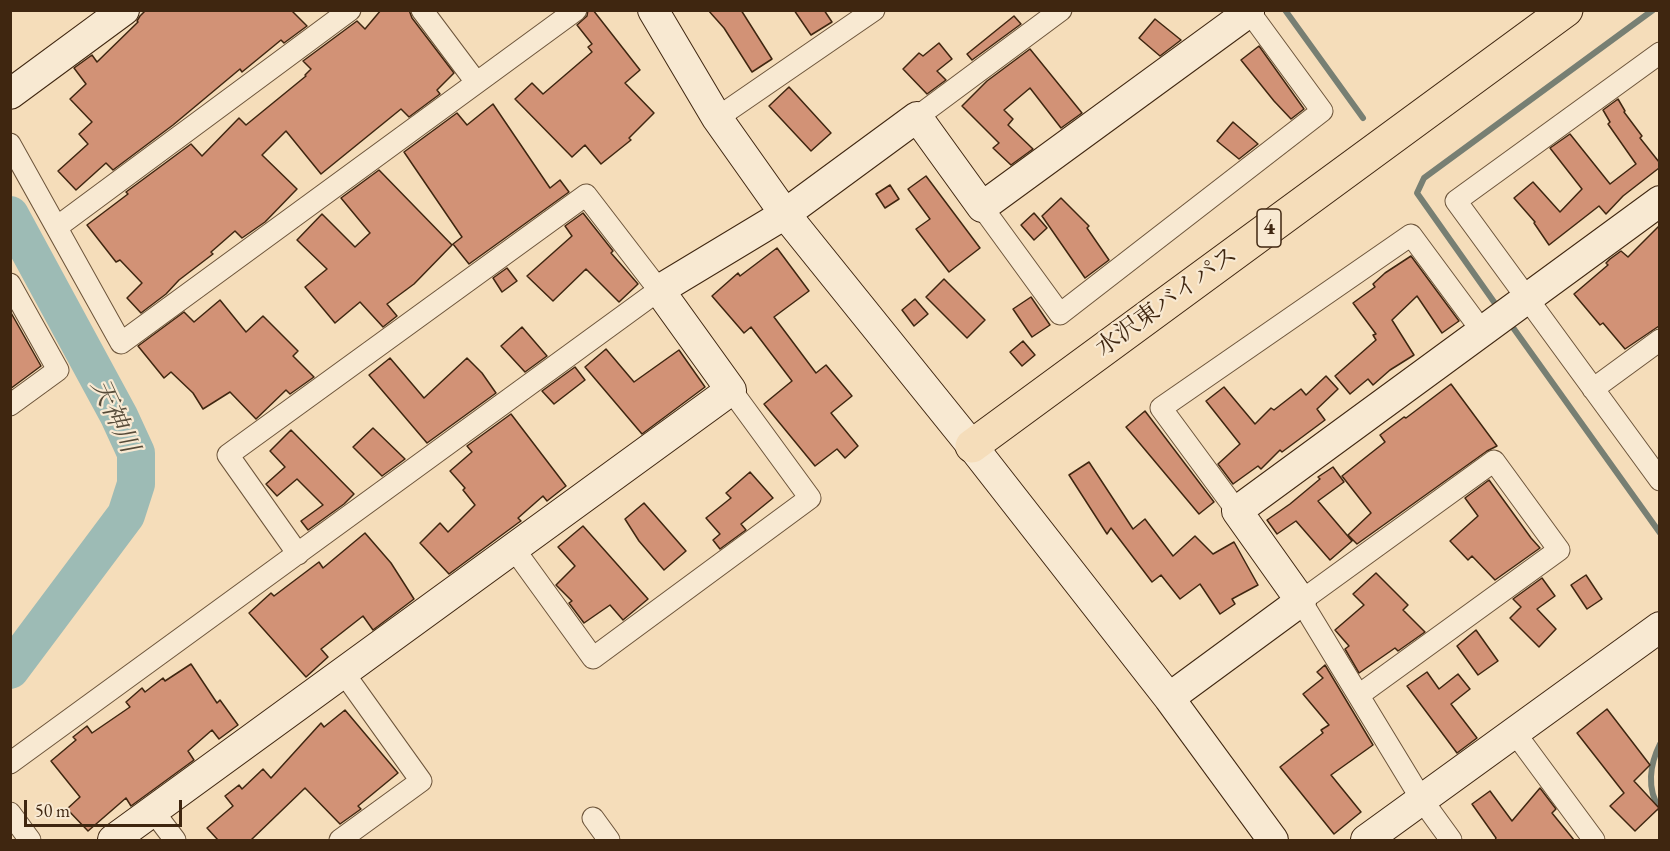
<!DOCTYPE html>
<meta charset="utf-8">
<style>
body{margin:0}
#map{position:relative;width:1670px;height:851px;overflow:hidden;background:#f5ddba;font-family:"EB Garamond",serif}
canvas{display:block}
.frame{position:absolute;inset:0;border:12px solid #3f2610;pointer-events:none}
.scale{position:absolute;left:24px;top:800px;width:158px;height:27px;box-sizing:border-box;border:3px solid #3f2610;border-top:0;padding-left:8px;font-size:18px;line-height:21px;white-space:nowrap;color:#3f2610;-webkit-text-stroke:4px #f8e9d2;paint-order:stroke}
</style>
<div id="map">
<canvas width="1670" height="851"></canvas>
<div class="frame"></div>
<div class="scale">50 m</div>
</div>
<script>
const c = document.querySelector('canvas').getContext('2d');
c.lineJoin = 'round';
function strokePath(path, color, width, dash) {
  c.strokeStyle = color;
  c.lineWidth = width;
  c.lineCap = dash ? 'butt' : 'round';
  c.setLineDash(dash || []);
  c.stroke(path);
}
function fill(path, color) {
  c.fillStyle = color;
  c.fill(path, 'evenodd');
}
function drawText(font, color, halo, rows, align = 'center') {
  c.font = font + ' "EB Garamond","Noto Serif JP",serif';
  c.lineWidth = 4.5;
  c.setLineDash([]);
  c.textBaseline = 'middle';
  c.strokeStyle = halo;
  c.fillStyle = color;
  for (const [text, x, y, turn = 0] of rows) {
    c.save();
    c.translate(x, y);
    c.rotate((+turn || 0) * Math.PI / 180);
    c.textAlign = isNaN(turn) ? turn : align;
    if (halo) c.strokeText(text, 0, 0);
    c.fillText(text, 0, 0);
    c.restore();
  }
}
const stream = new Path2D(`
 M1285,10L1363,118
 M1499,309L1417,193L1424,178L1653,10
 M1509,322L1660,533
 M1660,744C1650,764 1646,789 1660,809`);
const river = new Path2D(`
 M10,215L119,416L136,453V484L126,515L10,670`);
const building = new Path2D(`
 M146,10H291L307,26L284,43L281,40L242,72L240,69L173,125L113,170L106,163L76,190L58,171L88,144L79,134L92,122L70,99L86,84L74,68L92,55L97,62L138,22L137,21L140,16Z
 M381,10H409L412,18L454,73L437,90L440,94L409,117L401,109L321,174L286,131L262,155L297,189L265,222L242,238L235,231L211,252L213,254L179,280L166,294L141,313L127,298L142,283L120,260L116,262L87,225L128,194L126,192L191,144L202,156L239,118L246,125L306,76L305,75L311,69L303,61L357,21L365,29Z
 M588,10H593L640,70L625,83L654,113L629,138L631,140L601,164L585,145L572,157L515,99L532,83L543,94L592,52L588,47L592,44L577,25L587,16Z
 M708,10H741L772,59L752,72L724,28Z
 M794,10H824L832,22L811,35Z
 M1014,16L1021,24L972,60L967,54Z
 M1155,19L1181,40L1160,56L1139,38Z
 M939,43L952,59L937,71L946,80L927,94L903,69L919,53L923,56Z
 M1259,46L1304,109L1291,119L1274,101L1241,60Z
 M1030,49L1082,113L1061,128L1030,88L1004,110L1013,119L1008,125L1033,149L1011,165L993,148L999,143L962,106L987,81Z
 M789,87L831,133L811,151L769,106Z
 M1618,99L1625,111L1624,112L1642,136L1640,138L1659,162V168L1623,196L1606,214L1599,206L1549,245L1534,223L1535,222L1514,198L1533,182L1560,212L1582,189L1550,148L1570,134L1610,184L1636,164L1608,124L1610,122L1603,110Z
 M493,104L550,188L560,180L569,192L469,264L453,244L462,237L404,152L457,113L467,125Z
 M1233,122L1258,144L1239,159L1217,141Z
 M379,170L452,245L414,284L387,304L397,316L383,327L360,302L335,323L305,287L327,269L297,240L322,214L355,247L370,233L341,198Z
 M926,176L980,248L949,272L916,229L930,219L908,189Z
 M890,185L899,199L885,208L876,194Z
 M1061,198L1089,226L1087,228L1109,260L1085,278L1042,216Z
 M583,213L613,251L611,253L638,284L619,302L586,269L553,301L527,276L572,236L565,226Z
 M1034,213L1047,228L1034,240L1021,225Z
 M1659,226V326L1625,349L1603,323L1600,325L1574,294L1608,265L1606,263L1610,259L1621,251L1628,257Z
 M777,248L809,291L774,317L816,373L826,365L852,396L831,413L858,446L845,458L837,449L815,466L764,404L792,381L751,327L744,333L712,296L738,273L740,276Z
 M1411,256L1459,321L1442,333L1417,296L1392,320L1414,355L1390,370L1373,385L1368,379L1350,394L1335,376L1376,340L1373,335L1376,334L1353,303L1375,287L1373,284L1385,273Z
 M507,268L517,281L502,292L493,278Z
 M944,279L985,320L967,338L926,297Z
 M1031,297L1050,325L1032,337L1013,309Z
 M915,299L928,314L914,326L902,310Z
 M220,300L246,332L263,316L298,351L293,356L314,377L290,394L286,390L256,419L230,392L203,409L193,393L171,372L164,378L138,346L184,312L194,322Z
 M10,311L41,366L10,389Z
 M522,327L547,356L525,372L501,346Z
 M1023,341L1035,355L1022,366L1010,352Z
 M606,349L634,382L679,350L705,387L642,434L585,367Z
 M390,358L424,398L467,358L482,373L496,393L427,443L369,375Z
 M575,367L585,380L554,404L542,391Z
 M1326,376L1338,389L1317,409L1325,420L1282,452L1280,450L1261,469L1258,466L1233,484L1218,464L1240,444L1206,401L1224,387L1255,424L1271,408L1274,410L1301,389L1306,395Z
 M1451,384L1497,446L1487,451L1357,544L1348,535L1371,513L1342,476L1385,442L1380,435L1404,417L1406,418Z
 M1145,411L1214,502L1199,514L1126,427Z
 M511,414L566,486L547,501L543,496L518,518L521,521L518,523L449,574L420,543L440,523L448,532L475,505L463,490L465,488L450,471L472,452L467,446Z
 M373,428L405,459L382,476L353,447Z
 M291,430L354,494L344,504L308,530L301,521L323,505L297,479L277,496L266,484L285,467L270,451Z
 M1089,462L1133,529L1145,519L1173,556L1195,536L1213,554L1234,542L1258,585L1232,599L1235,604L1220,614L1200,584L1180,599L1161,575L1152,582L1111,528L1107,534L1069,475Z
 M1333,467L1344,482L1318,501L1352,541L1330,560L1296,521L1277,534L1267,520L1290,504L1320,479L1318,477Z
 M750,472L773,498L741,524L746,530L720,549L713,540L720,534L706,518L731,498L726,493Z
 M1489,480L1531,538L1540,548L1495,580L1472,556L1468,560L1450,541L1478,516L1465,498Z
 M644,503L686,551L664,570L639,541L625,519Z
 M583,526L648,599L623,620L610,605L584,623L569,603L572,601L556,585L575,566L558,547Z
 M365,533L391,563L414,599L373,630L363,616L321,649L328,657L306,677L249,613L271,593L274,596L319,562L323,568Z
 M1376,573L1408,605L1403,610L1425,632L1398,651L1395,648L1359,673L1345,649L1349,646L1335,630L1364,605L1353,594Z
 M1586,575L1602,599L1587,609L1571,585Z
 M1542,578L1555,596L1537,609L1556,629L1539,647L1510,618L1521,607L1513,599Z
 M1476,630L1498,661L1478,675L1457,646Z
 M191,664L217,703L220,700L238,725L219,739L212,730L188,751L194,760L131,806L126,798L88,831L67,809L80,797L51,761L76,740L73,737L87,726L92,733L130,707L126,702L142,688L145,692L163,678L165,681Z
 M1325,665L1373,745L1331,775L1361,812L1334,834L1280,767L1323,733L1321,730L1329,725L1303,694L1323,678L1317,672Z
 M1427,672L1439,689L1458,674L1470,689L1451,704L1477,738L1457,753L1407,686Z
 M1607,709L1650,765L1634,781L1659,808L1635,831L1610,806L1624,793L1577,733Z
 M345,710L398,773L358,806L361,809L340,824L305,788L251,840H218L207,828L233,806L225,796L239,785L242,789L263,769L271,778L321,723L324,727Z
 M1540,788L1556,809L1552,813L1574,840H1495L1496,838L1472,804L1490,791L1512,821Z`);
const street = new Path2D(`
 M422,10L476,82
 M1660,53L1456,201L1660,480
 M917,117L1061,10
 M717,118L874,10
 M10,144L121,343L576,10
 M982,207L1060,314L1322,111L1248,10
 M57,227L350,10
 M10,284L58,370L10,405
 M1593,389L1660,340
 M1237,511L1161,408L1411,235L1482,331
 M514,549L593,658L810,498L731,390
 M1359,695L1559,550L1494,461L1301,601L1422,800L1451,840
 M1515,733L1594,840
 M10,763L659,290L586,195L228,455L298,554
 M153,811L175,840
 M10,813L30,840
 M593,818L609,840
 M340,840L421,781L343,672`);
const secondary = new Path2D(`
 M653,10L717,118L785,214L972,446L1169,698L1273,840
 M10,94L124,10
 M1169,698L1301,601L1237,511L1660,201
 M113,840L731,390L659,290L785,214L917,117L982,207L1249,12
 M1366,840L1660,627`);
const highway = new Path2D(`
 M972,446L1566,10`);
const shields = [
 [1269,228,24]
];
const shieldNames = [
 ["4",1269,228]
];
const streetNames = [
 ["水沢東バイパス",1167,302,-36]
];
const waterNames = [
 ["天神川",114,416,65]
];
strokePath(stream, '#777f73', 6);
strokePath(river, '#9dbbb5', 38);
fill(building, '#d29276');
strokePath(building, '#3f2610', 1.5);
strokePath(street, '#6c543a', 23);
strokePath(secondary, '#3f2610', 32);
strokePath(highway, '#3f2610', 35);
strokePath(street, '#f8e9d2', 21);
strokePath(secondary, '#f8e9d2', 30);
strokePath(highway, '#f5ddba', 33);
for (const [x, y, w] of shields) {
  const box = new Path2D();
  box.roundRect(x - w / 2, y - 19, w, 38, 4.5);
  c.fillStyle = '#f8e9d2';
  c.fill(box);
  strokePath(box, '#3f2610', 1.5);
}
drawText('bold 22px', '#3f2610', null, shieldNames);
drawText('24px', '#3f2610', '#f8e9d2', streetNames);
drawText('italic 26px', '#564b39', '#f8e9d2', waterNames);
</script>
